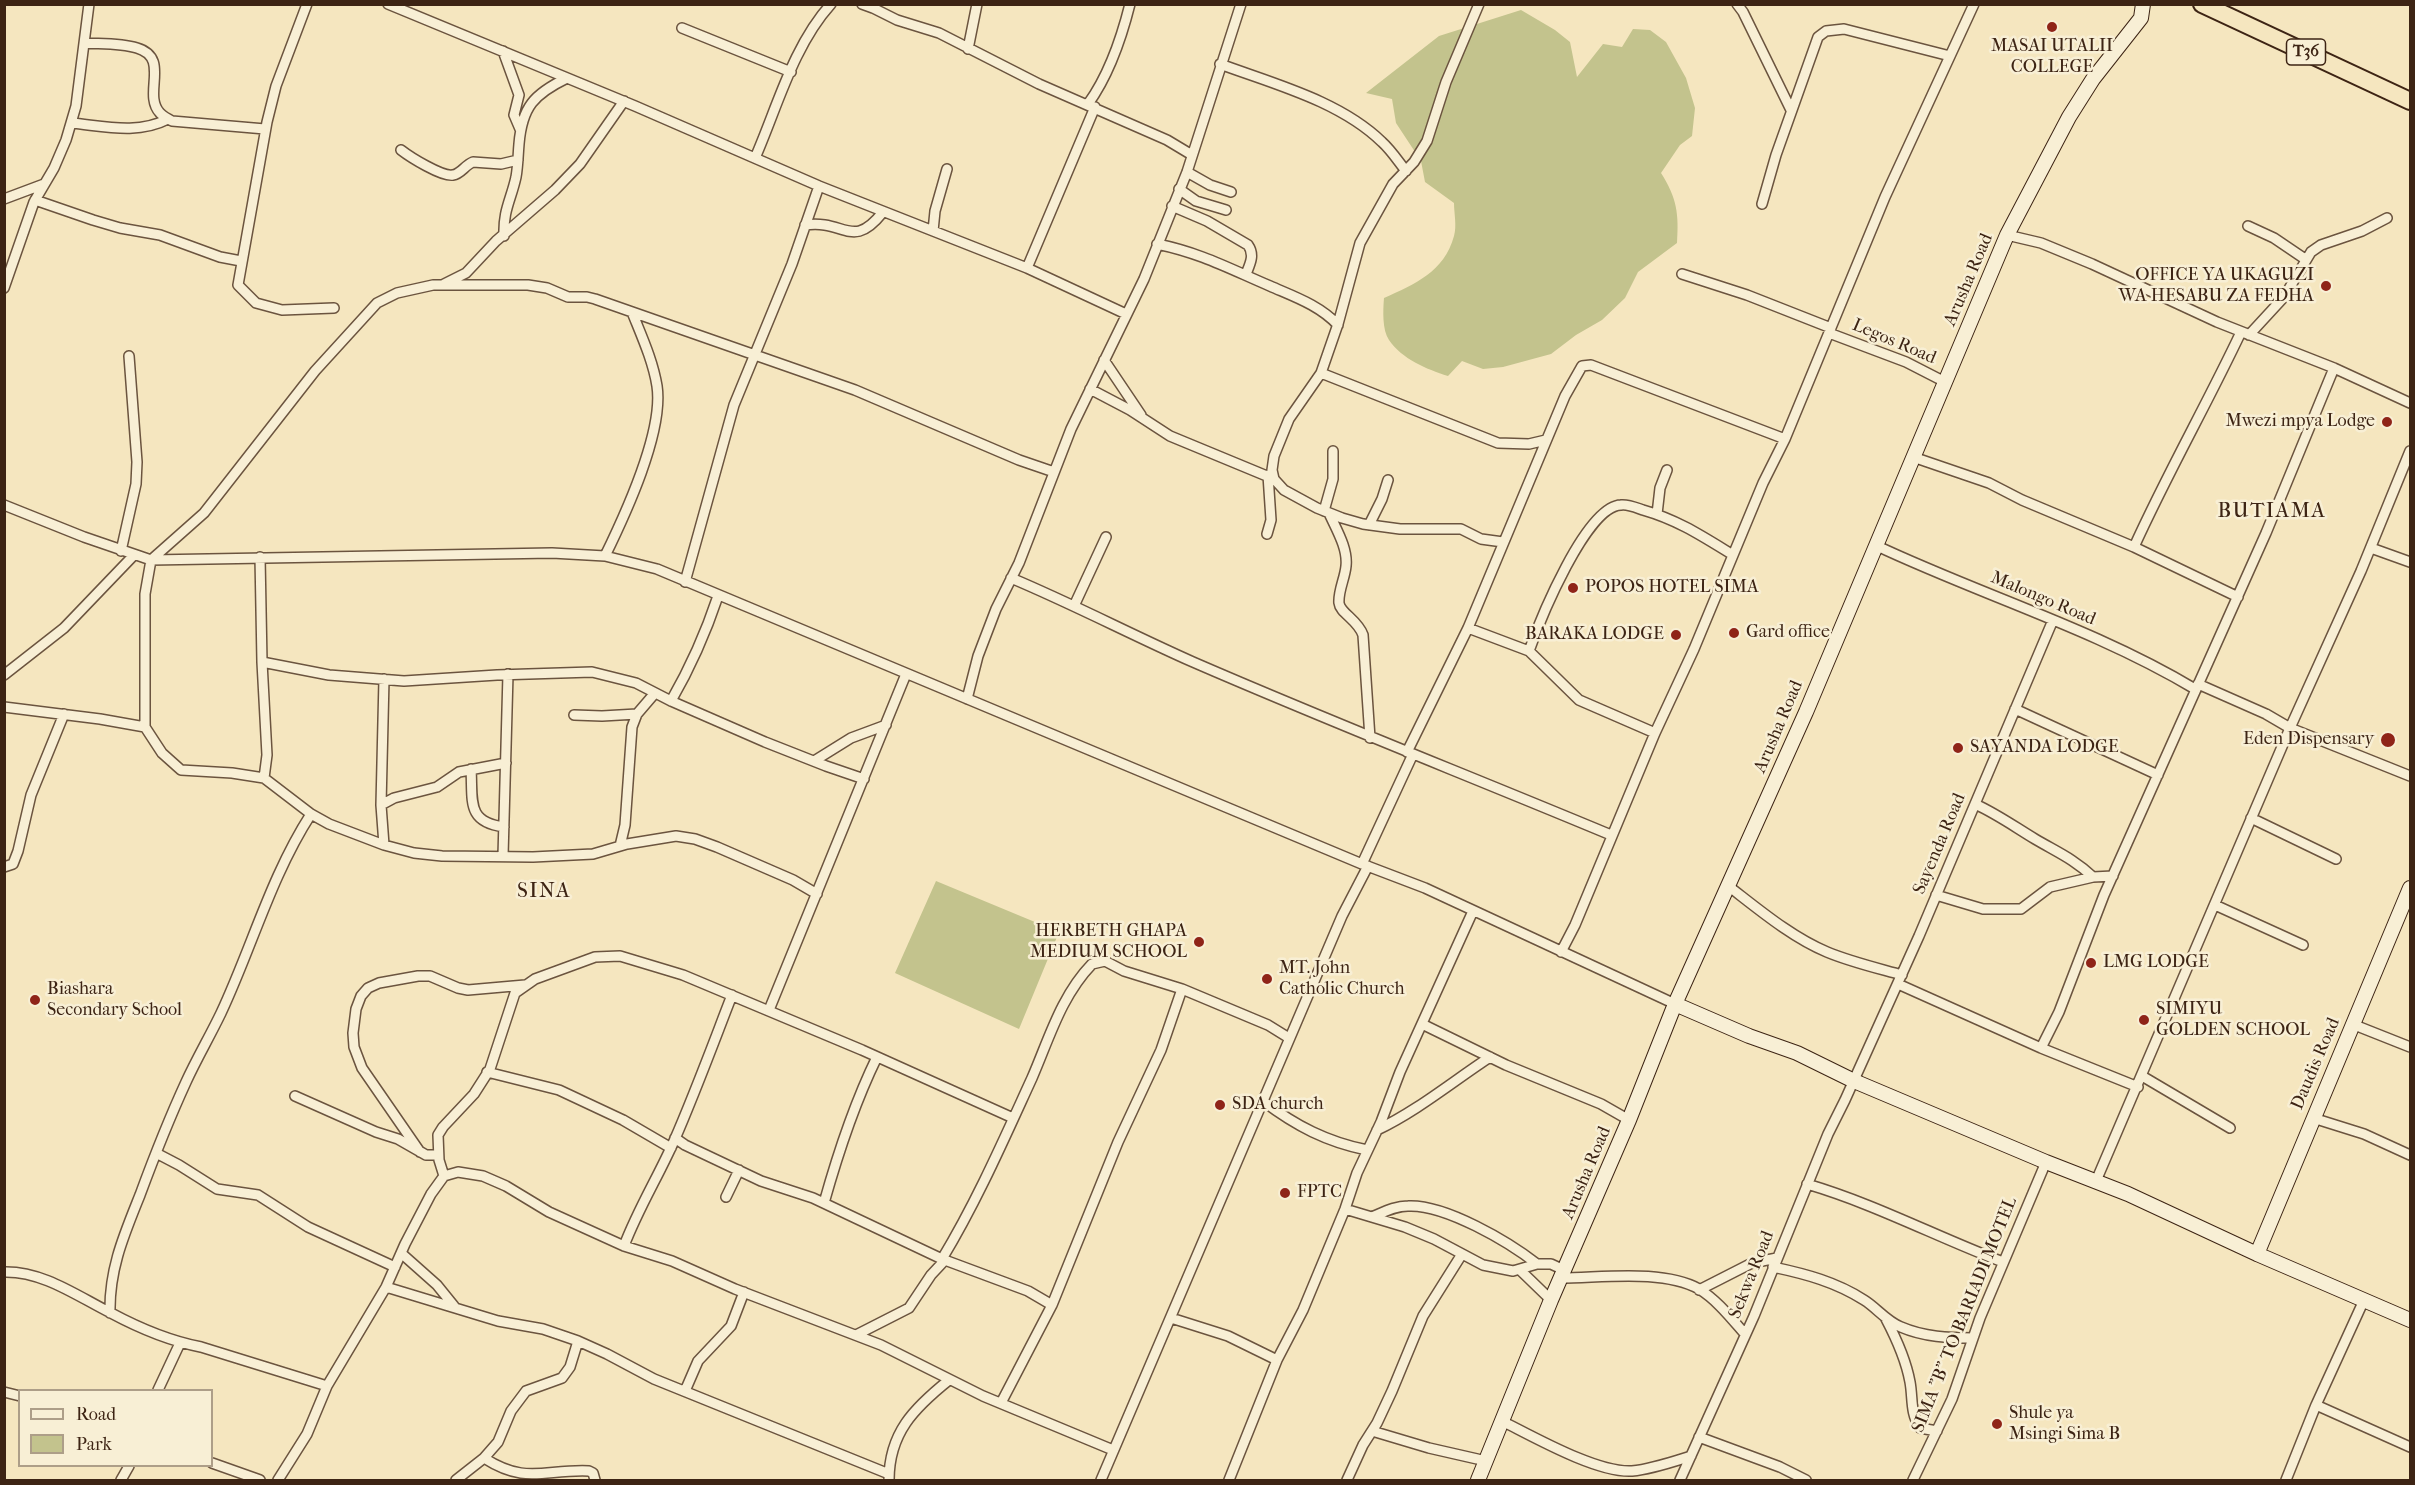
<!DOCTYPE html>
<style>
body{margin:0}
#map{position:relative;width:2415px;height:1485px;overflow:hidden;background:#f5e6bf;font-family:"IM FELL French Canon",serif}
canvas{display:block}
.frame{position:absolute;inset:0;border:6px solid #3d2414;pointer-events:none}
.legend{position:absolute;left:18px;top:1389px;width:195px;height:78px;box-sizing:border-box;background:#f8efd5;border:2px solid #ad9e88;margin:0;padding:8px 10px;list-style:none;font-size:18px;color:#3d2414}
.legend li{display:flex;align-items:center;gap:12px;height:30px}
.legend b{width:30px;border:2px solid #ad9e88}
</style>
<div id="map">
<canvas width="2415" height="1485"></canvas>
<div class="frame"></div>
<ul class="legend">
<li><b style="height:8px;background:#f8efd5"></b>Road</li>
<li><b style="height:16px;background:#c3c38d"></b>Park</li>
</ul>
</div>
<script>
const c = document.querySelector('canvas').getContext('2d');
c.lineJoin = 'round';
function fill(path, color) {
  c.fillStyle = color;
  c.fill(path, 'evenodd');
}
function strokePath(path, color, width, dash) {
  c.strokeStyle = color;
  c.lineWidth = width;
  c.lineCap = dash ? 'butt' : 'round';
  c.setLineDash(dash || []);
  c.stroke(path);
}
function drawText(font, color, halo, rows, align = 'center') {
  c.font = font + ' "IM FELL French Canon",serif';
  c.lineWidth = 5;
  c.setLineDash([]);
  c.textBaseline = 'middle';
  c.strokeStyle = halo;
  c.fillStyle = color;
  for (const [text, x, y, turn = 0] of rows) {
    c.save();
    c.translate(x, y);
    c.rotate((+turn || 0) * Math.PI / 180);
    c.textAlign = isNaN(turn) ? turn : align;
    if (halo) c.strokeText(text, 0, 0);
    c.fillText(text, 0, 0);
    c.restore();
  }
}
const green = new Path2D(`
 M1521,10L1555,30L1570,42L1577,77L1603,44L1622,47L1633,29L1650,30L1666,42L1686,78L1695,108L1692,136L1680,145L1661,173C1677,198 1679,214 1677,243L1638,272L1625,298L1602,320L1576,335L1551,354L1503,367L1483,369L1462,361L1448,376C1426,369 1402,359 1389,340C1382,330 1383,310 1384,298C1415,284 1444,272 1454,236C1457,226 1454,213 1454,203L1425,182L1421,161L1396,123L1392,99L1366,93L1439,36Z
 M936,881L1059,932L1019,1029L895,973Z`);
const street = new Path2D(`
 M307,4L276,86L267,122L238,285L256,303L282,310L334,308
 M388,4L635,106L819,186L1027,268L1126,314
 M862,4L873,8L897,20L939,33L1039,84L1167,140L1192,155
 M1479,4L1446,82L1427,141L1414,162L1393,184L1360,243L1338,324L1321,373L1289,419L1274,456L1272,470L1274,479L1284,490L1317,508L1342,518L1363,524L1400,529H1461L1481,539L1503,542
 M1737,4L1743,12L1791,110
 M682,28L791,72
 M85,43C102,44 121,43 137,48C171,58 142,94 160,113C163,116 168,119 172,121L265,129
 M968,49L977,4
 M503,51L519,95L514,115L520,129
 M1220,64C1274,84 1340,101 1382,142C1391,150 1398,161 1406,171
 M1088,104C1109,75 1121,40 1130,4
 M71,123C104,126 137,135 168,119
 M401,150C410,157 442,177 453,175C461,174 465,165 473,162L501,164L518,160
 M755,158C777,108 793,46 831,4
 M1187,172L1210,185L1231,192
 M1179,189L1196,201L1226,210
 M4,199L44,184
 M35,200L93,220L120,228L160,235L220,257L241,261
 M1762,204L1776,155L1818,37L1826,31L1844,29L1950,56
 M1172,206L1207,221L1248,245C1255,255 1250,264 1246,274
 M805,225C845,219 852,251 883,212
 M2248,226L2274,238L2305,259
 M933,231L935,211L947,169
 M2007,235L2041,243L2092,264L2217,322L2334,368L2410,403
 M504,236C503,210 511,200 516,177C518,166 518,155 519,144C522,107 534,94 567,78
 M1157,244C1201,253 1230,269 1270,286C1295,297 1319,305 1338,325
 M1027,268L1095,107
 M1682,274L1747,295L1831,328
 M444,284L466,273L496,241L555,190L580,164L624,101
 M4,288L34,202L54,168L66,140L76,106L89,4
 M1829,333L1906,362L1945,382
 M2249,335L2284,297L2311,252L2321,245L2362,231L2387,218
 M1104,360L1141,415
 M1321,373L1498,443L1529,444L1546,440
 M1090,389L1130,410L1170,436L1274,479
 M1913,457L1989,483L2022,500L2134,547L2238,597
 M4,505L84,537L151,560L552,553L605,556L657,569L1362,864L1425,888L1675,1004
 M1324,511L1333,479V451
 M1329,513C1336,529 1348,548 1346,566C1345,578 1338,591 1339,603C1340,613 1358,620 1363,635L1370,738
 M1657,514L1660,488L1667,470
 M1369,525L1382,499L1388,480
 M1267,534L1271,520L1268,475
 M1875,545C1981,595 2095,629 2195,689
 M2134,547C2167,474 2207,404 2241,332
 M2371,548L2410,562
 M121,551L136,484L137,462L129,356
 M605,556C625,515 664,432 657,386C653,361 642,337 632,312
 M260,557L262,662L267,755L264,778
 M1011,578C1073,604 1132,635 1193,662C1331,722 1472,777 1611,835
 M685,582L734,405L792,264L819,186
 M1074,606L1106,537
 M1468,628L1529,651L1579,700L1655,733
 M1529,651C1540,620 1586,506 1621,505C1628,504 1637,508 1643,510C1678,520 1702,536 1733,555
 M262,662L329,675L404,681L497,675L592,672L636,683L671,701L765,742L826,766L864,779
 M4,675L64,628L134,555
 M2198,684L2266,714L2290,728L2410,776
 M967,699L978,656L996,609L1019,563L1071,429L1144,279L1187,172L1241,4
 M671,701C690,668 706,632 718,596
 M4,707L100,719L145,727
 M2015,709L2158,775
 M574,715L602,716L637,714
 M1407,752L1468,628L1565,396L1582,366L1591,365L1785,439
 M814,761L851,738L886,725
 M471,769C473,801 466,822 504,827
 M1975,804C1997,814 2015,827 2035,839C2057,852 2074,859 2093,877
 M381,805L394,798L437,787L459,772L506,763
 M2251,818L2336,859
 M384,845L381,805L384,679
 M620,846L625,825L632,727L637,714L655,693
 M503,856L508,674
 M1362,864L1413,754
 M4,867L13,864L18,851L31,795L64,714
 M1727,885C1757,908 1791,937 1827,952C1851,962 1877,968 1902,975
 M817,894L793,880L717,847L695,839L676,836L627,844L593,854L533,857L442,856L414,853L384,845L329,824L311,814L264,778L232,773L181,770L162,753L145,727V594L151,560L204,513L315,371L377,303L397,293L433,285H528L547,288L568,297H587L595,299L855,390L1019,460L1054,472
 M1936,895L1983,909H2021L2050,887L2093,877L2113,876
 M2215,905L2303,945
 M1561,952L1575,925L1655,733L1694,649L1763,483L1785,439L1885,197L1974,4
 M1898,984L2041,1048L2138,1087
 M769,1010L906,674
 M1422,1024L1506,1065L1601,1104L1629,1120
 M2352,1024L2410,1047
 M2041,1048L2059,1012L2104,895L2266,533L2334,368
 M487,1072L559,1090L623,1120L671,1148
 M2142,1076L2230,1128
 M295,1096L376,1132L398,1139L426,1155H438
 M1263,1101C1296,1126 1327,1142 1367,1150
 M2313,1118L2364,1134L2410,1155
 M1377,1130C1417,1111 1452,1082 1490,1057
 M675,1138L685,1145L761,1181L813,1198L942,1259L1028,1291L1052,1305
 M420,1152L362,1068L354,1047L353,1033L356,1009L361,996L368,988L379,983L418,976H430L458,988L468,990L525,985
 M156,1153L179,1165L217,1189L258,1195L308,1227L395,1267
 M444,1176L439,1160L438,1135L443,1127L474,1094L490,1069L515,993L535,979L595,957L620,956L683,975L862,1050L1013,1118
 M2096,1181L2290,728L2361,571L2410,451
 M1807,1184C1875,1204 1937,1237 2003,1262
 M726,1197L739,1170
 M824,1203C838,1153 854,1104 877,1057
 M1345,1209L1405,1227L1434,1239L1483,1265L1513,1271L1537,1264H1551L1564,1270
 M1372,1217C1384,1212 1395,1206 1408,1206C1445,1204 1509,1242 1537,1264
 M624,1246C638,1209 658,1177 674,1141C695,1093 713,1044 732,995
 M401,1253L437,1285L454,1306
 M942,1259C977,1201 1004,1139 1032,1078C1049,1039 1061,996 1092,964L1105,961L1124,971L1182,989L1268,1025L1289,1038
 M1773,1267C1806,1274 1836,1282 1864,1300C1877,1308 1886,1321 1901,1327C1924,1337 1949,1338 1973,1338
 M1520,1270L1551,1300
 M4,1272C43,1271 77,1296 111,1313C139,1328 170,1341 201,1347L327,1386
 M1561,1278C1602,1278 1662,1269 1699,1289C1717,1300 1731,1318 1745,1334
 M386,1287L498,1321L543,1329L578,1341L607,1354L654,1379L889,1474
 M1699,1290L1752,1263L1777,1258
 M110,1313C109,1269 124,1235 140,1195C154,1157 169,1119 186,1082C197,1058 210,1036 221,1013C252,947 271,876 311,814
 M1171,1318L1228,1336L1277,1360
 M1886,1319C1896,1338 1906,1360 1910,1382C1913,1398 1910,1413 1920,1428L1937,1431
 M856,1335L909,1308L931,1275L945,1260
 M158,1390L180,1343
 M685,1391L698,1361L731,1326L744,1292
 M4,1392L20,1396
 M1001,1403L1052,1305L1118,1142L1161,1050L1182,989
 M2316,1405L2410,1447
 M1502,1421C1534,1437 1597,1473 1632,1471C1652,1469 1672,1462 1691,1456
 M1372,1431L1429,1448L1486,1461
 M1699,1437L1780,1467L1806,1480
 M484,1458C526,1485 544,1469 589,1471L593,1473L595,1480
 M212,1463L260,1480
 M121,1480L129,1466
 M278,1480L307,1434L327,1386L386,1287L405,1244L431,1194L444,1176L458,1172L483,1176L506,1186L549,1212L624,1246L672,1261L735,1289L881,1345L983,1396L1113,1450
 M456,1480L484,1458L498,1442L511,1411L526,1391L562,1378L570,1367L578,1341
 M889,1480C889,1433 914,1408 949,1380
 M1101,1480L1342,916L1368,866
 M1229,1480L1277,1360L1303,1310L1345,1209L1357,1173L1381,1122L1400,1072L1473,911
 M1347,1480L1363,1445L1377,1423L1392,1391L1423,1316L1462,1254
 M1680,1480L1754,1316L1828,1134L1845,1100L1919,936L2053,620
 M1913,1480L1952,1399L1980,1318L2046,1162
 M2286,1480L2316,1405L2364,1300`);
const secondary = new Path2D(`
 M1675,1004L1749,1036L1797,1053L1854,1081L2046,1162L2128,1194L2257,1254L2410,1320
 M2257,1254L2410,888
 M1478,1480L1551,1300L1629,1120L1675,1004L1806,712L2007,235L2069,117L2093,79L2141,18L2143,4`);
const highway = new Path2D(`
 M2202,4L2410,101`);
const markers = [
 [2052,27,6,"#8f2418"],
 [2326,286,6,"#8f2418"],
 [2387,422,6,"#8f2418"],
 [1573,588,6,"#8f2418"],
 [1734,633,6,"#8f2418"],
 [1676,635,6,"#8f2418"],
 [2388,740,8,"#8f2418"],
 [1958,748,6,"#8f2418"],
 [1199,942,6,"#8f2418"],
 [2091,963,6,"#8f2418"],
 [1267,979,6,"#8f2418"],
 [35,1000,6,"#8f2418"],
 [2144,1020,6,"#8f2418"],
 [1220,1105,6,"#8f2418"],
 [1285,1193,6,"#8f2418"],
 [1997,1424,6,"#8f2418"]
];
const shields = [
 [2306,52,39]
];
const shieldNames = [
 ["T36",2306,52]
];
const poiNames = [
 ["MASAI UTALII",2052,47,"center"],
 ["COLLEGE",2052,68,"center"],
 ["OFFICE YA UKAGUZI",2314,276,"right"],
 ["WA HESABU ZA FEDHA",2314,297,"right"],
 ["Mwezi mpya Lodge",2375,422,"right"],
 ["POPOS HOTEL SIMA",1585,588],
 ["Gard office",1746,633],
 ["BARAKA LODGE",1664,635,"right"],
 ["Eden Dispensary",2374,740,"right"],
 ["SAYANDA LODGE",1970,748],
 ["HERBETH GHAPA",1187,932,"right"],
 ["MEDIUM SCHOOL",1187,953,"right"],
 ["LMG LODGE",2103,963],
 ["MT. John",1279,969],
 ["Catholic Church",1279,990],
 ["Biashara",47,990],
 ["Secondary School",47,1011],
 ["SIMIYU",2156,1010],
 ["GOLDEN SCHOOL",2156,1031],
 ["SDA church",1232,1105],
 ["FPTC",1297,1193],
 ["Shule ya",2009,1414],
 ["Msingi Sima B",2009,1435]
];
const streetNames = [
 ["Arusha Road",1969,280,-67],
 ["Legos Road",1894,342,23],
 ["Malongo Road",2043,599,23],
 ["Arusha Road",1779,727,-67],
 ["Sayenda Road",1940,844,-67],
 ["Daudis Road",2316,1064,-67],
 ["Arusha Road",1587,1173,-67],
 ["Sekwa Road",1752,1275,-68],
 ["SIMA \"B\" TO BARIADI MOTEL",1965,1315,-68]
];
const quarterNames = [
 ["BUTIAMA",2272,512],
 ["SINA",544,892]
];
fill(green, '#c3c38d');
strokePath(street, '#6b543f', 12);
strokePath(secondary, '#3d2414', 16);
strokePath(highway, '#3d2414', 20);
strokePath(street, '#f8efd5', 9);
strokePath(secondary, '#f8efd5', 14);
strokePath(highway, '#f5e6bf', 16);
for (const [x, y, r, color] of markers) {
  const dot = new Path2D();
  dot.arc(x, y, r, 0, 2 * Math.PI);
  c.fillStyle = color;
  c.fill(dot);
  strokePath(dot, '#f8efd5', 2);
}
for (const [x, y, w] of shields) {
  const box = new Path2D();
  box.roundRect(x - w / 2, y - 13, w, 26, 4.5);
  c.fillStyle = '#f8efd5';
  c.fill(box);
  strokePath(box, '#3d2414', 1.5);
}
drawText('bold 16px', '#3d2414', null, shieldNames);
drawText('18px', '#3d2414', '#f8efd5', poiNames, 'left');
drawText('18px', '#3d2414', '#f8efd5', streetNames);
c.letterSpacing = '1.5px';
drawText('21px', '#3d2414', '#f8efd5', quarterNames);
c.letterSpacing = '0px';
</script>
